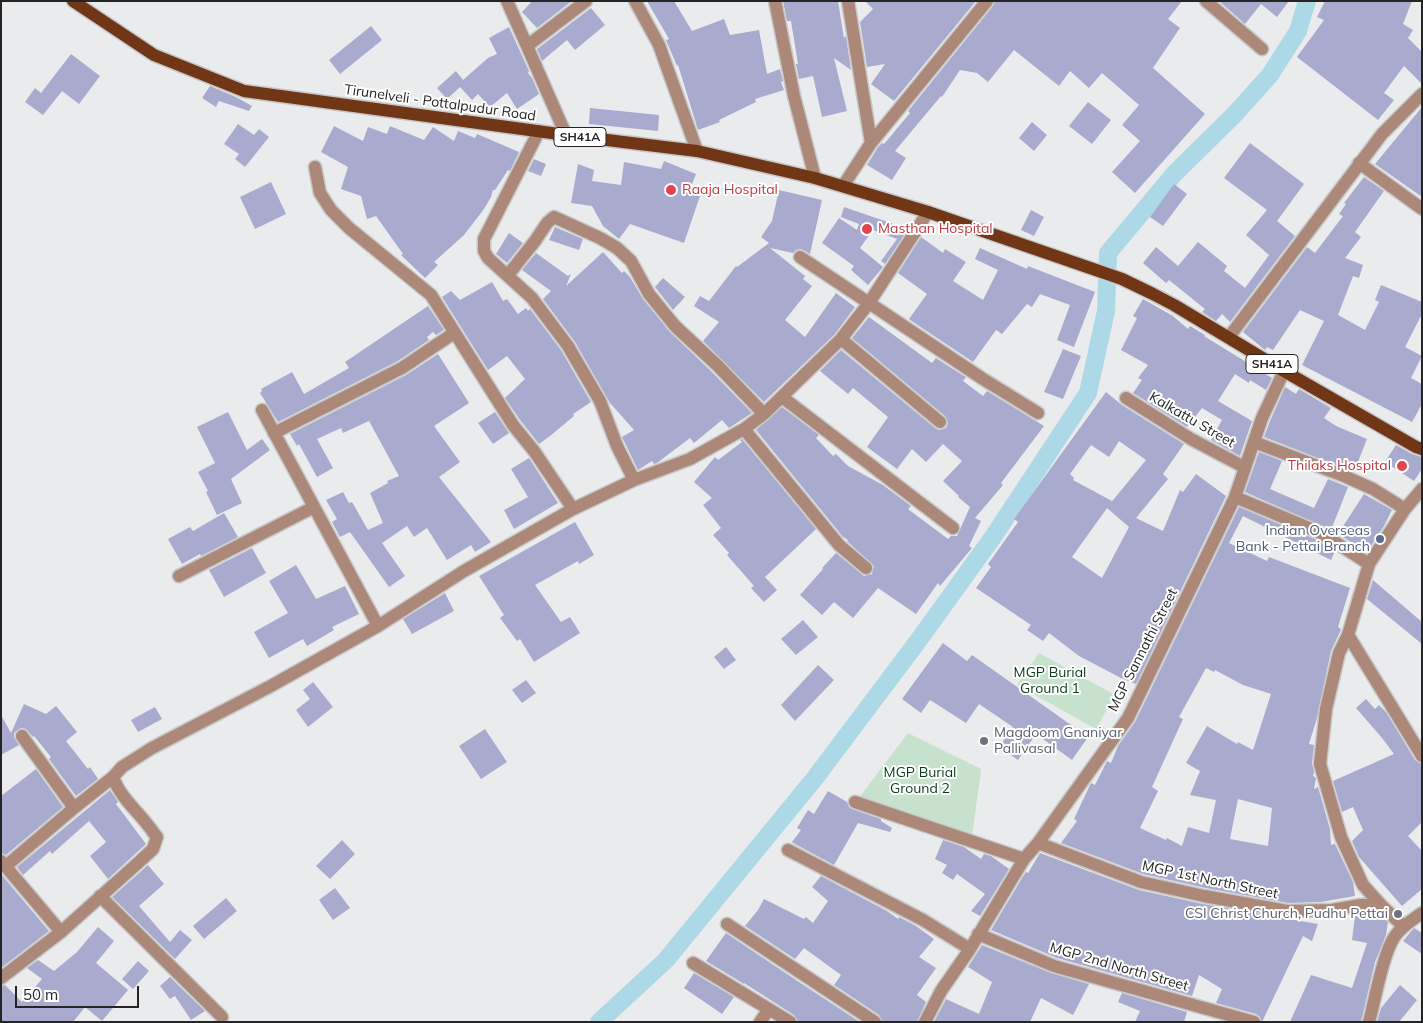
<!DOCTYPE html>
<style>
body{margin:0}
#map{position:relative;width:1423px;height:1023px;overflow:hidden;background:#eaebec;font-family:Mulish,sans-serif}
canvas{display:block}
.frame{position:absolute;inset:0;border:2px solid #242424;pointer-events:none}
.scale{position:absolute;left:15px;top:986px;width:124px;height:22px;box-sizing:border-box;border:2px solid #242424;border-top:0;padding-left:6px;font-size:15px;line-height:18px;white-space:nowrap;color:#242424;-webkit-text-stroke:4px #fff;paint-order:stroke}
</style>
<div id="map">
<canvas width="1423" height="1023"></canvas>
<div class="frame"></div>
<div class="scale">50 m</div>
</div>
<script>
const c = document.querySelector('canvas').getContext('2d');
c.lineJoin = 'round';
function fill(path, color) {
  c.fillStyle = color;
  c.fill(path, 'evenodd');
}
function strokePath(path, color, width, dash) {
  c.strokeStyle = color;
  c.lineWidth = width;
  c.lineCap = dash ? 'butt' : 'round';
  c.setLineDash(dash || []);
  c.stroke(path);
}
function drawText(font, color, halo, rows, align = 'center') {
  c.font = font + ' Mulish,sans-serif';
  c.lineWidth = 4;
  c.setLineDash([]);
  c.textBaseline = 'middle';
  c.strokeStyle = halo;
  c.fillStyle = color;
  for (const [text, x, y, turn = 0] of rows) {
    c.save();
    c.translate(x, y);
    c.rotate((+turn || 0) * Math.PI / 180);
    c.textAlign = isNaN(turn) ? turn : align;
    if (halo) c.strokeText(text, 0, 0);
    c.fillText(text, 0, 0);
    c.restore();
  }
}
const green = new Path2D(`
 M1039,653L1115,695L1096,729L1017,685Z
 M908,733L981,769L972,837L858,799Z`);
const canal = new Path2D(`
 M599,1022L666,960L815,778L918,641L993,537L1088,393L1106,311L1108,253L1175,173L1234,115L1270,75L1298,31L1307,1`);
const building = new Path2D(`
 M532,1H572L537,28L522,12Z
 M647,1H674L692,31L724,19L730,35L759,30L767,74L780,69L783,81L781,82L784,90L755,99L756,102L719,120L720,122L698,130L678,65L677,66L666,40L669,39Z
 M783,1H838L844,38L846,36L851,70L834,58L847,111L822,117L813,76L799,79L796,64H798L791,21H787Z
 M865,1H976L894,101L871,84L885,64L867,67L860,22L873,9Z
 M995,1H1182L1168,19L1180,28L1153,68L1205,114L1135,193L1112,172L1140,141L1122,125L1139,105L1102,73L1089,88L1070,71L1059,86L1014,50L988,82L977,73L960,70L942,97L941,96L895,151L906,158L892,180L867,165L878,147L882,143L884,144L910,113L908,111L993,6Z
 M1219,1H1289L1277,17L1261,4L1245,24Z
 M1325,1H1412L1403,24L1413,30L1408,38L1422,52V84L1404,66L1384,93L1394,100L1378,120L1297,57L1324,20L1317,17Z
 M591,8L605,25L575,50L567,40L542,61L537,49Z
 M371,26L382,40L340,74L329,60Z
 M509,27L529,71L528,73L532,78L539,94L517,109L507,93L490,107L478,94L472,100L460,87L447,99L437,88L456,71L463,80L488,58L497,54L489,38Z
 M71,54L100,76L79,104L62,91L43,115L25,102L35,88L41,93Z
 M210,86L236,97L252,106L249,111L219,101L216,107L202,98Z
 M1088,102L1111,120L1092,144L1069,126Z
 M1422,107V197L1375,164Z
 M590,108L659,115L658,131L589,124Z
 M1032,122L1047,135L1034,151L1019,138Z
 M238,124L254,135L259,129L269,137L245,167L235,159L239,154L224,144Z
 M334,126L363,141L368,127L387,134L390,126L424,140L433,127L454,141L458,131L475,138L477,134L519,152L510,171L508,170L495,190H493L491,197L484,209L464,235L434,262L438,265L425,278L401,255L403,254L376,216L367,219L361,196L341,189L348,167L321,152Z
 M1250,143L1304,184L1277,221L1295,236L1230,322L1222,314L1216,321L1202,312L1205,309L1169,280L1166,283L1143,263L1156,247L1178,266L1198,242L1227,266L1224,271L1245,288L1269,255L1246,235L1267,210L1224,178Z
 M534,159L546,164L541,176L528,171Z
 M664,161L696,174L690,189L701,193L684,243L630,224L619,239L603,226L592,206L571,203L578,164L594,170L592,181L621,185L624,162L661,169Z
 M1364,177L1384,191L1355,232L1361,237L1345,258L1363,265L1359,278L1353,276L1338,315L1365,330L1379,302L1375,300L1381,285L1422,302V314L1405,347L1422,356L1411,378L1422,384V404L1412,422L1302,365L1324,321L1300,310L1273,350L1267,347L1265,350L1243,332L1307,247L1315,253L1343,216L1339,214L1346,204L1344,203Z
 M271,182L286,214L255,229L240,197Z
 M1174,184L1187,194L1163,226L1150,217Z
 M779,190L822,200L810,254L801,249L796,250L793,253L770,248L805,276L803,279L812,286L785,320L805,337L836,293L855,307L835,334L764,402L703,341L719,322L694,306L700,296L709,301L736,266L737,267L769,243L761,237L772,221Z
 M844,207L908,229L885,264L881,261L897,239L873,230L860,248L883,267L868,285L851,270L854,266L822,243L839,218L857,230L859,224L841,217Z
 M1031,210L1044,217L1034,236L1021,230Z
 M555,227L583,239L579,250L549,240Z
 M509,233L523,243L507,263L496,254Z
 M921,237L943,253L945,249L966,262L953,281L983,300L998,270L975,259L980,248L1027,269L1028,266L1095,292L1074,347L1057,340L1070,305L1040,294L1032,307L1027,304L1002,334L996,330L973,362L913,322L909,319L927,294L898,273Z
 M603,252L622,273L624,271L630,277L643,299L669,331L712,372L752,413L729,428L722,420L694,443L690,438L657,463L654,464L652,461L638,470L622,437L634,430L610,403L575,342L543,299L551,291L522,270L536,253L568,276L571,274L566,286Z
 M663,278L685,297L673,310L655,287Z
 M492,282L503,301L507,299L518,314L526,308L528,311L530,309L561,350L591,402L573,414L574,416L550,436L539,444L520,420L505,398L525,379L507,356L488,370L442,297L451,291L460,300Z
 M1143,299L1173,316L1188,329L1190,326L1205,335L1204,336L1272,378L1266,390L1250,380L1249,383L1235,374L1218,401L1252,421L1240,456L1211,440L1222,420L1202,408L1187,427L1133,393L1142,380L1138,378L1148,365L1121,350L1137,318L1133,316Z
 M428,306L444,330L436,335L433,332L427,337L429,340L398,361L278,422L260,393L262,391L261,389L292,372L304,394L349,368L345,362Z
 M869,317L932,363L936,358L964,376L966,377L963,381L983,396L987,391L1044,426L1001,483L1003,485L975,518L981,521L969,546L972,548L940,586L938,583L916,614L878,588L853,618L834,602L822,615L800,595L823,569L822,568L836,553L864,576L872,574L874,566L847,541L848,540L843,537L756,430L782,407L819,435L816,438L833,456L836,454L848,466L883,485L911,506L908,509L948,539L951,536H957L970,507L958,497L959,496L943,481L962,461L943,444L926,462L912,449L897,469L867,447L888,417L853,388L848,394L820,371L841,350L935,428L939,430L946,428L948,423L945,416L852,338Z
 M1063,349L1081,356L1063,399L1044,392Z
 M438,354L469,403L434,426L460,462L439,477L491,542L475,552L471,545L447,560L427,528L414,537L407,526L382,543L405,576L389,587L350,532L340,537L332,522L337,519L326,500L343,492L349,503L352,502L368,530L383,523L370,493L388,483L387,481L399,476L369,421L343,433L341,428L317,439L333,468L317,477L299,444L297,446L290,434L406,375Z
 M1285,387L1296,394L1299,389L1326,405L1331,408L1324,418L1336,426L1367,439L1354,472L1264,437L1270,421Z
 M1106,392L1122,405L1184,444L1163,474L1168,479L1136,518L1163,531L1180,490L1183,492L1196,474L1226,496L1136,684L1121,678L1079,656L1049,633L1043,641L1027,630L1031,625L976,588L991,567L988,564L1018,522L1014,519ZM1119,441L1146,460L1109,505L1112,501L1073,480L1074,478L1070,474L1091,445L1109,457ZM1107,508L1129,527L1102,578L1072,557Z
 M228,412L247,450L262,439L270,450L231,479L242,503L217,515L206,492L208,491L198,472L215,463L197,427Z
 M495,412L509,433L493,444L478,423Z
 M742,439L816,529L765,577L777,590L764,602L751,588L754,586L727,555L729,553L713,535L721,528L703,505L712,498L694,482L715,457L718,460L742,442L740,440Z
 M1396,445L1412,454L1422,457V469L1414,481L1385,462Z
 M1259,452L1282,461L1270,489L1314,508L1328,479L1348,487L1331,530L1245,492Z
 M529,458L558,503L514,529L504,510L528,497L511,469Z
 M1364,494L1392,510L1384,526L1367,552L1338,534Z
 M1239,507L1317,540L1335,551L1331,560L1243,516L1229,543L1267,561L1269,557L1350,588L1338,627L1341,629L1340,632L1331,651L1317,718L1309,744L1314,745L1312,763L1314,772L1313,776L1316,778L1314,789L1318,787L1330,829L1331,845L1335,844L1353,882L1355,896L1321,902L1288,903L1206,888L1143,874L1061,843L1077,821L1074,819L1089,787L1091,783L1095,785L1107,761L1111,763L1118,746L1135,722ZM1206,668L1214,672L1215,670L1243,685L1271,694L1253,750L1238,742L1237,744L1207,726L1186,763L1200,771L1190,795L1216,800L1209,833L1188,827L1182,846L1167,838L1166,840L1140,828L1158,791L1152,787L1183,719L1179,717ZM1238,799L1272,808L1268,846L1230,839Z
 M224,513L238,537L201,556L200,554L182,564L168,539L190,527L193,531Z
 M575,522L594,555L579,564L578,561L535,585L561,622L570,617L580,633L534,662L520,639L517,641L500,618L504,615L479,576Z
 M252,548L266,573L224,597L209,570Z
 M296,565L316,599L345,586L359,614L332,627L334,630L307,646L303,639L269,658L254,632L288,613L269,581Z
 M1373,580L1422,622V644L1367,599Z
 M445,593L454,611L412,634L403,619Z
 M803,620L818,637L796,655L781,639Z
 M943,643L967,661L972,655L1088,737L1072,760L1036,734L1018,760L999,747L1013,727L979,704L966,723L930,700L921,713L902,699Z
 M726,647L736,660L724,669L714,657Z
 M818,665L834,680L795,721L781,705Z
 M526,680L536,693L522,703L512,690Z
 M313,682L333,707L308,727L296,710L310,699L303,690Z
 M1366,699L1375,709L1379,705L1386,712L1415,760L1422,764V822L1408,836L1422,851V889L1402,906L1359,857L1352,841L1363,830L1353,807L1342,812L1333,781L1394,754L1382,738L1356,708Z
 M24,704L46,714L56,706L77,732L66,741L88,769L90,767L98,779L76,796L49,759L51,757L34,736L33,737L26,729L21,728L14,733V737L19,745L1,755V715L11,733Z
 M155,707L162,719L138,732L131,720Z
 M485,729L507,762L481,779L459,746Z
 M36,769L63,807L6,855L1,853V796Z
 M110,790L118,802L116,804L146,844L108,879L90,856L106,842L89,821L52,854L50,851L23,875L17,867Z
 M828,791L847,802L849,807L852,809L881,819V821L892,828L890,832L858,823L834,865L793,843L792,842L801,830L797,828L808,810L814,814Z
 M342,840L355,854L330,879L316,866Z
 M943,840L964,847L981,859L984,854L991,856L1009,869L980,916L971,911L985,894L957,874L953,880L942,873L947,865L935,859Z
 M1040,853L1139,890L1203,904L1318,924L1312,941L1303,936L1262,1022L1260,1017L1256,1014L1216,1003L1222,989L1199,975L1192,996L1057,958L991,930L1022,878L1026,872L1028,873Z
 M148,865L164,884L139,906L170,942L180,930L192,940L175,959L112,897Z
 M1,874L49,931L1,968Z
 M821,876L887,911L898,919L899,917L916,926L934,939L919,957L936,968L917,995L926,1002L917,1022H883L879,1015L834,985L841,975L804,948L795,959L745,926L758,910L764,899L804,919L806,917L813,923L828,901L812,887Z
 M335,888L350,908L333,920L319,900Z
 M226,898L237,911L204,939L193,926Z
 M1355,916L1384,919L1388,922L1386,935L1375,962L1361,1022H1290L1311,975L1352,988L1367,943L1352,940Z
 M98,927L114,941L96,963L128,990L102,1021L85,1007L73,1022H1V986L5,985L22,1002L42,979L27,968L38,960L54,971L77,952Z
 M1414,928L1422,933V954L1403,941Z
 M726,933L799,982L860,1022H798L794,1015L744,983V984L706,961Z
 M982,945L1051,973L1089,984L1073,1015L1041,998L1030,1022H934L946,999L979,1014L992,982L968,967Z
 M138,961L149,971L133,989L122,979Z
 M694,973L734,997L722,1014L684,988Z
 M170,977L205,1011L191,1020L175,996L170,999L160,986Z
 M1400,985L1417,1000L1399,1022H1377L1381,1008Z
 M1122,993L1187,1012L1184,1022H1135L1140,1011L1118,1002Z`);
const minor = new Path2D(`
 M507,1L527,46
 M635,1L659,45L697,151
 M775,1L794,96L815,178
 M848,1L871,143
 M1206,1L1262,49
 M539,131L484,239V251L488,258L532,298L568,346L600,401L617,446L634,480
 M566,135L527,46L586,1
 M1359,163L1422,209
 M315,167L320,193L331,210L349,228L431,295L513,425L534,451L573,509
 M843,186L871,143L987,1
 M800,257L983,379L1038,413
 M508,275L535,241L547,223L554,217L600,238L617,248L631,261L649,294L675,326L718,366L764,414
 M1229,337L1382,134L1422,94
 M841,339L940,422
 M782,397L953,528
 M1126,398L1191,439L1244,467
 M262,410L378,626
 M744,429L839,545L866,568
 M274,433L402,368L454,333
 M1254,442L1344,476L1373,489L1405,509
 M1235,497L1321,533L1369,564
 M179,576L314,507
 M1348,635L1422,756
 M22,736L74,808
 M855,802L1024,859
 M1038,843L1141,882L1204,896L1287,911L1332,910L1361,905H1381
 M788,850L923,920L970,949
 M1,861L61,932
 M6,866L74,808L113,777
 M100,896L222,1017
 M727,924L875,1022
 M1403,926L1381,905L1363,885L1341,837L1320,764L1326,709L1339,653L1348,635L1369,564L1405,509L1422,489
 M978,934L1054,966L1254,1022
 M693,963L790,1022
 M1,978L61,932L139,862L153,849L157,837L153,832C141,814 120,798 113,777L122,767L152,748L269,687L378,626L464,571L573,509L634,480L690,459L744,429L764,414L841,339L869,303L928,212
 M760,1022L769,1009
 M925,1022L941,991L970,949L1024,859L1038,843L1128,718L1235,497L1262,418L1284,371`);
const tertiary = new Path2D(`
 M1369,1022C1375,1000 1383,953 1395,936C1402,926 1412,920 1422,913`);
const primary = new Path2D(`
 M73,1L154,55L244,91L566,135L697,151L815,178L928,212L1122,279L1153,294L1174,305L1284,371L1416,447L1422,449`);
const markers = [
 [671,190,6,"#e0444e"],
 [867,229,6,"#e0444e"],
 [1402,466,6,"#e0444e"],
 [1380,539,5,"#5c6f8a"],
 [984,741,5,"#6b7280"],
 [1398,914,5,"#6b7280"]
];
const shields = [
 [580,137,52],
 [1272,364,52]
];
const shieldNames = [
 ["SH41A",580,137],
 ["SH41A",1272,364]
];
const streetNames = [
 ["Tirunelveli - Pottalpudur Road",440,103,8],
 ["Kalkattu Street",1192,420,30],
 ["MGP Sannathi Street",1143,650,-63],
 ["MGP 1st North Street",1210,880,12],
 ["MGP 2nd North Street",1119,967,16]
];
const healthNames = [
 ["Raaja Hospital",682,190],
 ["Masthan Hospital",878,229],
 ["Thilaks Hospital",1391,466,"right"]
];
const serviceNames = [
 ["Indian Overseas",1370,531],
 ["Bank - Pettai Branch",1370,547]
];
const parkNames = [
 ["MGP Burial",1050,673],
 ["Ground 1",1050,689],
 ["MGP Burial",920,773],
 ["Ground 2",920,789]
];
const worshipNames = [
 ["Magdoom Gnaniyar",994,733],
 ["Pallivasal",994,749],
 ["CSI Christ Church, Pudhu Pettai",1388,914,"right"]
];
fill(green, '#c7e2cc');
strokePath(canal, '#add9e6', 18);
fill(building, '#a9abce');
strokePath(minor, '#c6c7c8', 15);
strokePath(tertiary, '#c6c7c8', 15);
strokePath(primary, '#c6c7c8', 15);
strokePath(minor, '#ab8877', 12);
strokePath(tertiary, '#ab8877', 12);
strokePath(primary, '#703615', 12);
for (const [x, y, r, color] of markers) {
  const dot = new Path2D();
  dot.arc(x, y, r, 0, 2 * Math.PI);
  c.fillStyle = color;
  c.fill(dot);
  strokePath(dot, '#fff', 2);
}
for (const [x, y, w] of shields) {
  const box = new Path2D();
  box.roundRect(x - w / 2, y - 9.5, w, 19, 4);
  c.fillStyle = '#fff';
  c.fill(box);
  strokePath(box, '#242424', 1);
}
drawText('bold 12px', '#242424', null, shieldNames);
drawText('14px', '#242424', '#fff', streetNames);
drawText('14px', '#be3a42', '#fff', healthNames, 'left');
drawText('14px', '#4e5e75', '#fff', serviceNames, 'right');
drawText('14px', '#083d1c', '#fff', parkNames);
drawText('14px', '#5b616d', '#fff', worshipNames, 'left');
</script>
